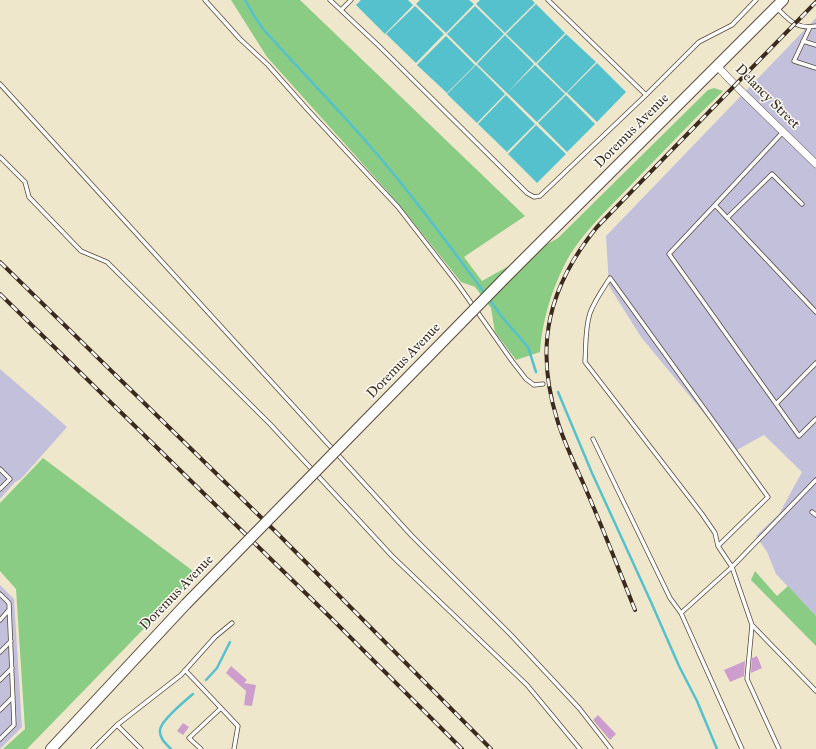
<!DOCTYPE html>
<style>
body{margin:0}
canvas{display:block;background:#efe7cc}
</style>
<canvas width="816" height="749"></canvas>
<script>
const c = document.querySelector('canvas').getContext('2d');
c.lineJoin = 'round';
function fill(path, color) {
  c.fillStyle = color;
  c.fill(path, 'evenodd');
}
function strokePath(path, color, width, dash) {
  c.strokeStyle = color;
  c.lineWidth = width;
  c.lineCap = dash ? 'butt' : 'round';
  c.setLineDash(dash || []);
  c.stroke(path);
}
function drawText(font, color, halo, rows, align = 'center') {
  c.font = font + ' "IM FELL Great Primer",serif';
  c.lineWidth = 3;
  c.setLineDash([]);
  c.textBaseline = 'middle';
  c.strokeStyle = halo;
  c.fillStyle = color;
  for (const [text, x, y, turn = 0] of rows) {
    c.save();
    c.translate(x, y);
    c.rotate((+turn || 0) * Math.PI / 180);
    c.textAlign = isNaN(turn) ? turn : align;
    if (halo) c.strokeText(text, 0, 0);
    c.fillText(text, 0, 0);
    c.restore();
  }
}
const industrial = new Path2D(`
 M816,18V616L776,574L767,552L756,536L779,514L802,472L764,435L735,451L641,337L609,286L606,236Z
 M0,369L67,427L21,479L15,482L0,499Z
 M0,585L14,599L22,727L0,749Z`);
const green = new Path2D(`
 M231,0H300L525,216L464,257L482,281L558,238L708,90L714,88L723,91C691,122 660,155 629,187C607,210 579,236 565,264C551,291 542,322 540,352L516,360L495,332L491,308L475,287L461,282L397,202L267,57Z
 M43,458L197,574L27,749H3L25,729L16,589L0,571V503Z
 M755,571L777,596L788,586L816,616V646L751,580Z`);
const water = new Path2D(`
 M361,0H408L413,5L385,34L356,5Z
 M420,0H469L474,4L446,33L416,4Z
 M480,0H532L535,3L505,33L476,4Z
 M536,4L565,33L536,63L506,34Z
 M415,6L444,34L416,63L386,34Z
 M475,6L504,34L476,63L447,34Z
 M566,34L596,62L566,93L537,64Z
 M505,35L534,64L507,93L477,64Z
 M446,36L475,65L447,93L417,65Z
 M597,63L626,92L597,122L567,93Z
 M476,65L505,94L477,123L447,94Z
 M535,65L565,94L537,122L507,93Z
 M506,95L535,124L507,152L478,124Z
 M566,95L595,124L567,152L538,123Z
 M536,125L566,154L537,183L508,154Z`);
const stream = new Path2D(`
 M245,0L253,14L263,29C298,68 335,106 370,146C411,193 448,244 486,295
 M489,299L502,317L528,347L536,372
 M558,392L592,473L651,602L679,666L697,701L717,749
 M206,680L217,668L230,642
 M171,749C166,744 159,738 160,730C161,720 185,701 193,694`);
const building = new Path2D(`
 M757,656L762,668L751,673L752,658Z
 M745,661L744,676L730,682L724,670Z
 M231,666L247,680L244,683L256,685L252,706L244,705L246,691L226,673Z
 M598,715L616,734L610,740L593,720Z
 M183,723L189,727L183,735L177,731Z`);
const service = new Path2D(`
 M205,0L240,39L268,65L307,109L398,207L457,283L512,361L526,379L534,385L543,384
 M330,0L379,46L527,193L534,197L540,196L646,95L699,42L732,25L756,0
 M548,0L646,95
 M777,8C789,20 797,30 816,26
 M341,10L351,0
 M810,27L794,61L816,68
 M803,41L816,45
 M0,84L411,535L511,635L579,708L611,749
 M0,157L25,182L29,197L81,251L107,262L270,424L392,556L527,685L580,749
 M715,205L783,132
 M727,218L772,174L802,204
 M816,312L715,205L669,254L799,436L816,419
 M776,404L816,363
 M593,439L670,598L681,613L732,567L718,546L715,533L702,514L585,362C586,346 585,328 590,313C595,300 603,289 610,278L768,497L718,546
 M0,469L10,479L0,489
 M812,512L816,515
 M0,594L9,603L14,725L0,739
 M681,613L742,749
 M0,620L9,610
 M752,625L816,691
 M0,652L11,641
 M185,670L238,726L234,749
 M0,680L12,668
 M0,710L13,697
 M117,725L181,675L215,637L232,623
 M93,749L117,725L141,749
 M201,749L189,738L221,708
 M779,749L747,679L752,625L732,567L816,480`);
const minor = new Path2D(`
 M717,66L735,85L816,164`);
const secondary = new Path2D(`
 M504,279L783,0
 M51,749L186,604`);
const rail = new Path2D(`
 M0,262L276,532L491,749
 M0,294L331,618L462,749
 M635,610C619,570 604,531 587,492C577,468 564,444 557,419C534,345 549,286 597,227L816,2`);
const secondaryBridge = new Path2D(`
 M186,604L504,279`);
const streetNames = [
 ["Delancy Street",767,97,45],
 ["Doremus Avenue",632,131,-45],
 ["Doremus Avenue",404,361,-46],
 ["Doremus Avenue",177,593,-46]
];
fill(industrial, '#c3c0db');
fill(green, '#8bcc84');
fill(water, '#54c1cd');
strokePath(stream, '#54c1cd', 2.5);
fill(building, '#cc9dcd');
strokePath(service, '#564638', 5);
strokePath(minor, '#564638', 8);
strokePath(secondary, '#564638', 12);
strokePath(service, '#fff', 3.5);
strokePath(minor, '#fff', 7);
strokePath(secondary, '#fff', 10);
strokePath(rail, '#3b2a1e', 4);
strokePath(rail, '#fdfcf7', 2.5, [8]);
strokePath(secondaryBridge, '#564638', 12, []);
strokePath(secondaryBridge, '#fff', 10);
drawText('14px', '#3b2a1e', '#fdfcf7', streetNames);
</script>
